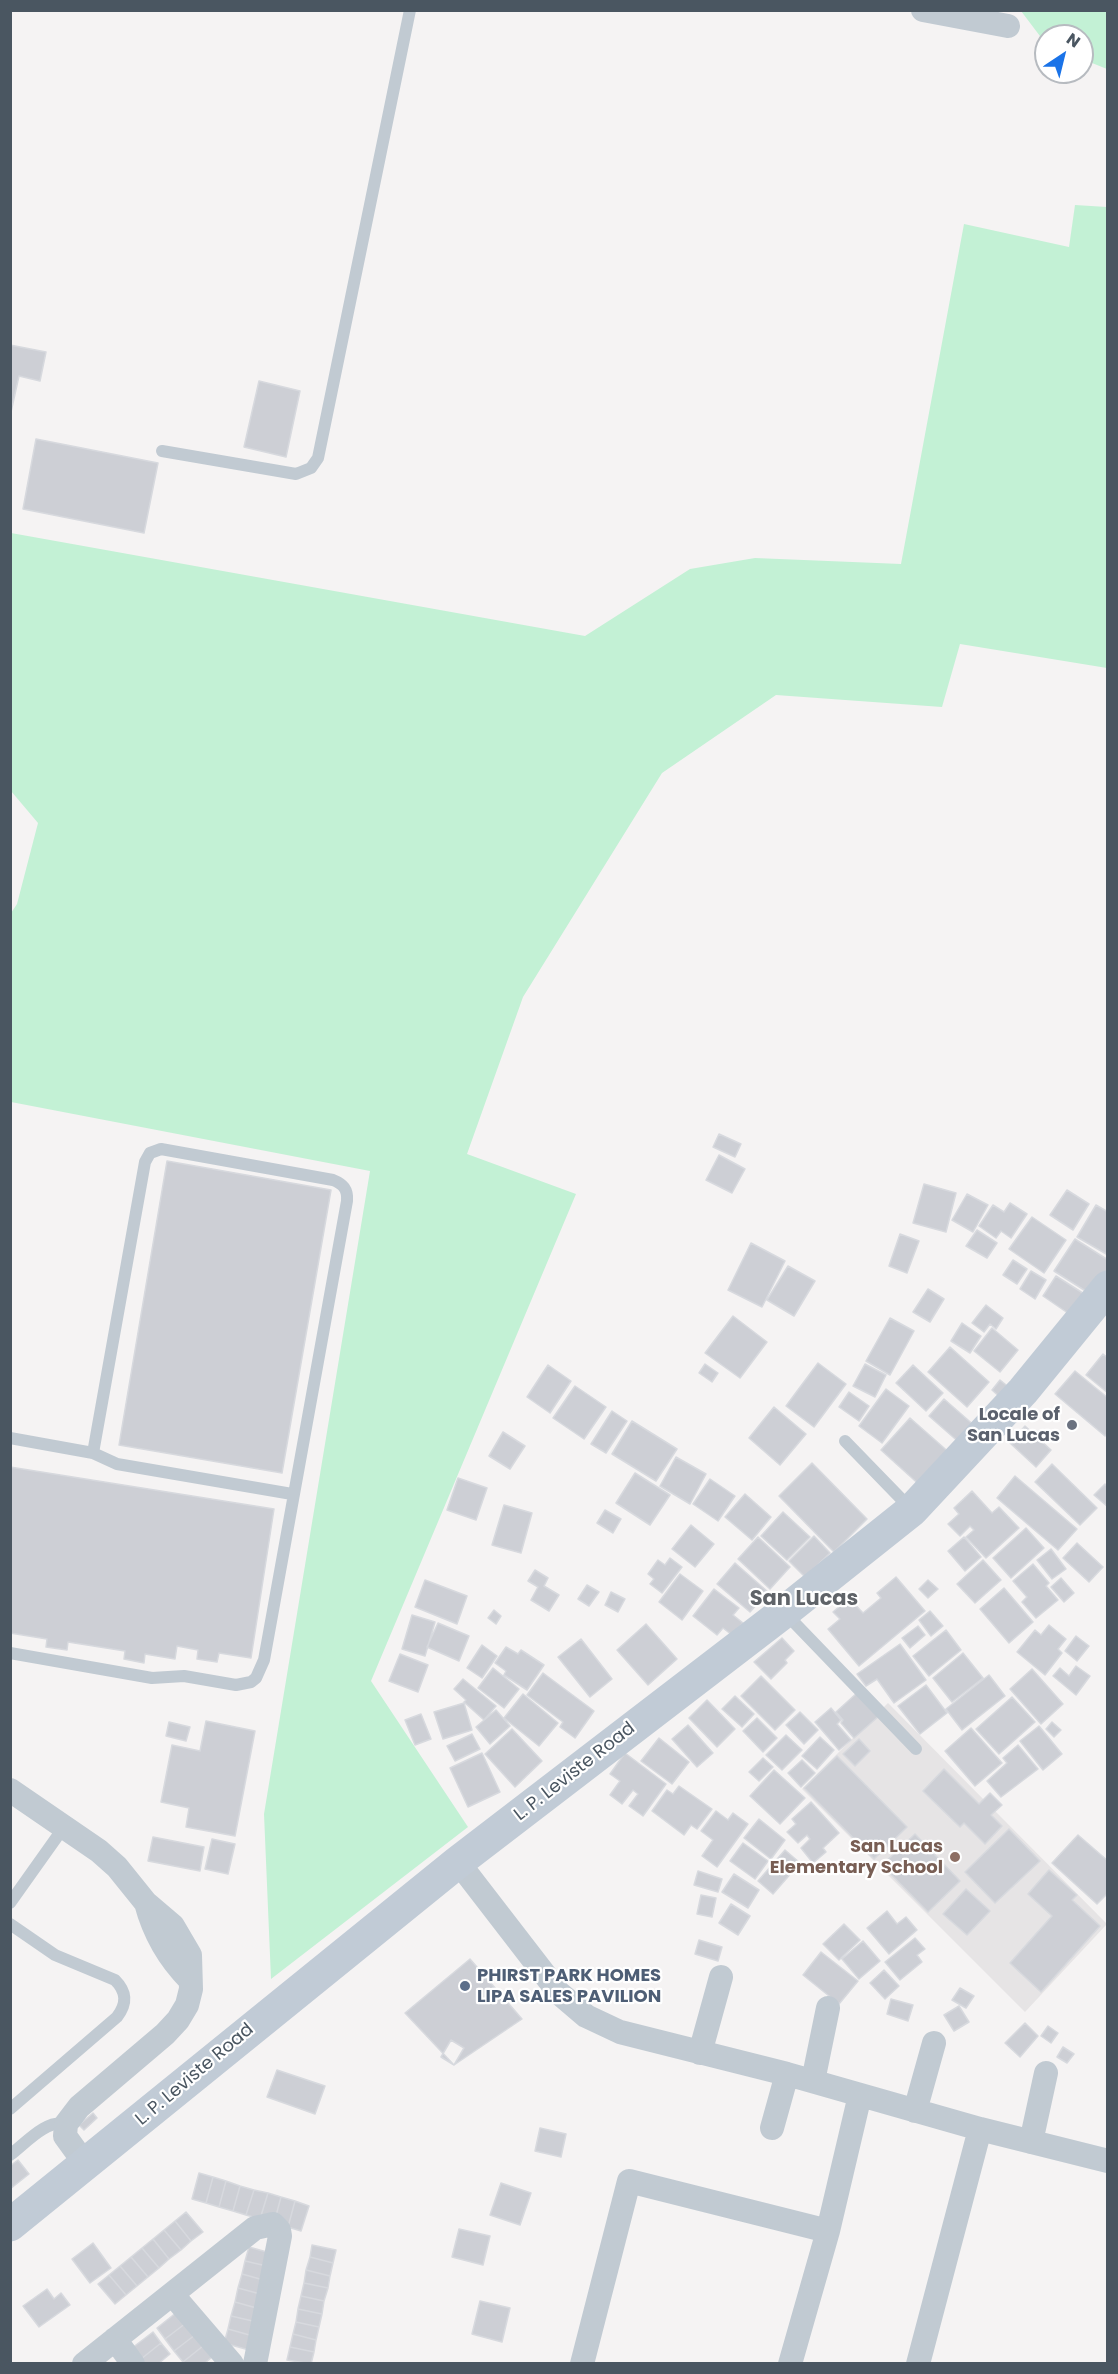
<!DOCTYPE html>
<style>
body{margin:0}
#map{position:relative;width:1118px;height:2374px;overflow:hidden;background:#f5f3f3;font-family:Poppins,sans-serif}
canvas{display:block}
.frame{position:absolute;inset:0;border:12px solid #4a5661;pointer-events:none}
.north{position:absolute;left:1034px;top:24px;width:60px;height:60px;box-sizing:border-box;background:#fff;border:2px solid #b7bbc0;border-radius:50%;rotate:35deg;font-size:16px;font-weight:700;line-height:24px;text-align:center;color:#4a5661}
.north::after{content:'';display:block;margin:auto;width:21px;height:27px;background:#1a73e8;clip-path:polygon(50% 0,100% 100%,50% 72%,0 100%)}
</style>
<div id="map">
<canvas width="1118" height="2374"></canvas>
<div class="frame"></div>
<div class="north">N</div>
</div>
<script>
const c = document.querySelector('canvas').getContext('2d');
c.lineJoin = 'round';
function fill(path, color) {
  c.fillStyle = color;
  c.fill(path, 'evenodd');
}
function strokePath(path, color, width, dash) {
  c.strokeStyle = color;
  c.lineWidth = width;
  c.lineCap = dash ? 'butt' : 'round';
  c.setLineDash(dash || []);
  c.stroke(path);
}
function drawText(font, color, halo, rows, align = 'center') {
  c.font = font + ' Poppins,sans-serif';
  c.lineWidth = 4.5;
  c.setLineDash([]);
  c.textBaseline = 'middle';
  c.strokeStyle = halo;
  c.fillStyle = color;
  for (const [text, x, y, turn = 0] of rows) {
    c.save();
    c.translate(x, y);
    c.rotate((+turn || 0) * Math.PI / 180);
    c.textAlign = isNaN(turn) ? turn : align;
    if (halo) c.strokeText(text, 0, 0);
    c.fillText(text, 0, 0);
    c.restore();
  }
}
const education = new Path2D(`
 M888,1703L1107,1924L1025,2012L802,1789Z`);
const green = new Path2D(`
 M1021,11H1107V69L1082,59V36H1046V44Z
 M1075,205L1107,207V668L960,644L942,707L776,695L662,773L523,997L467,1154L576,1194L371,1681L468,1827L271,1979L264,1814L370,1171L11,1102V913L17,904L38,823L11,791V533L585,636L690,569L755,558L901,564L964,224L1069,247Z`);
const building = new Path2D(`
 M10,345L46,352L40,381L19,376L11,412Z
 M259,381L300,391L286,457L244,447Z
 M36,439L158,463L144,533L23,509Z
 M719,1134L741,1144L735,1157L713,1147Z
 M719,1155L745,1169L732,1193L706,1180Z
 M167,1161L331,1190L282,1473L119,1445Z
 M924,1184L956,1193L946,1232L913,1223Z
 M1067,1190L1089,1204L1073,1230L1050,1215Z
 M967,1194L988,1205L973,1232L952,1220Z
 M1010,1203L1027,1214L1011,1238L1001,1231L996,1238L979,1226L993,1205L1004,1212Z
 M1096,1205L1108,1212V1255L1077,1237Z
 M1032,1217L1066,1240L1044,1273L1009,1249Z
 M977,1230L997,1243L987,1258L966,1246Z
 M900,1234L919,1241L907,1273L889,1266Z
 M1075,1239L1108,1260V1271L1092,1295L1054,1271Z
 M751,1243L785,1261L762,1307L728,1290Z
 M1013,1260L1027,1269L1017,1284L1003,1275Z
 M788,1266L815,1281L794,1316L767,1300Z
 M1031,1271L1046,1280L1035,1299L1020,1289Z
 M1056,1276L1089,1297L1075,1318L1043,1296Z
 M928,1289L944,1299L930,1322L913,1312Z
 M986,1305L1003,1318L996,1329L990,1324L984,1332L972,1323Z
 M733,1316L767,1342L740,1378L705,1353Z
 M890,1318L914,1331L890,1375L866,1361Z
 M962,1323L981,1336L970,1353L951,1341Z
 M992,1328L1018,1350L1000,1372L974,1351Z
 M950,1347L989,1382L967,1407L928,1372Z
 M1103,1354L1108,1358V1393L1086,1375Z
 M818,1363L846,1384L814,1427L786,1406Z
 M705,1364L718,1373L712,1382L699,1373Z
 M865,1364L886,1375L875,1397L853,1386Z
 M548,1365L571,1381L550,1413L527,1397Z
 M913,1365L943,1393L926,1411L896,1383Z
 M1075,1371L1108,1398V1433L1105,1436L1055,1394Z
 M1000,1380L1011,1389L1002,1399L992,1390Z
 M575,1386L606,1407L584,1439L553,1418Z
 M886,1389L909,1406L882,1443L859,1426Z
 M849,1392L869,1406L859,1421L839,1407Z
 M944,1399L976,1427L961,1444L929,1416Z
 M774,1407L806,1434L780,1465L749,1438Z
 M612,1411L627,1421L606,1453L591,1444Z
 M910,1418L952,1455L923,1488L881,1450Z
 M632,1421L677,1449L656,1481L612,1454Z
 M1025,1426L1051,1450L1036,1467L1010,1443Z
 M503,1432L525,1446L510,1469L489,1456Z
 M676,1457L706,1474L690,1504L660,1486Z
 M812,1463L867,1519L834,1552L779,1496Z
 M1052,1464L1097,1508L1080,1525L1035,1482Z
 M10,1467L274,1509L251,1658L219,1653L217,1662L197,1659L198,1650L177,1646L175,1659L145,1654L144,1663L124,1659L125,1651L68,1642L67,1650L46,1647L47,1639L10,1633Z
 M635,1473L670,1495L650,1525L616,1503Z
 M1015,1476L1077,1529L1058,1550L997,1498Z
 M458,1478L487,1488L476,1520L447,1510Z
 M710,1479L735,1496L718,1521L693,1504Z
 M1105,1484L1108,1487V1507L1094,1495Z
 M972,1491L992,1513L999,1507L1019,1528L986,1558L966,1537L974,1530L970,1526L960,1536L948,1524L959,1514L954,1508Z
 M745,1494L771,1517L752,1540L725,1517Z
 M504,1505L532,1513L521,1553L492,1545Z
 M605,1510L621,1519L613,1533L597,1523Z
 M783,1512L810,1537L787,1560L761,1536Z
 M691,1525L714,1544L695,1567L672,1549Z
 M1026,1528L1044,1548L1011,1578L993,1558Z
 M814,1536L830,1553L805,1577L789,1561Z
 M758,1537L790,1567L770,1589L738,1559Z
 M964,1537L981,1557L965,1571L948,1551Z
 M1077,1543L1103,1567L1089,1582L1063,1558Z
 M1051,1549L1066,1569L1052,1579L1037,1560Z
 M670,1558L682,1567L662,1593L650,1584L654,1579L648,1574L658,1560L665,1565Z
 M983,1560L1001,1580L975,1603L957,1584Z
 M735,1563L768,1592L750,1612L717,1584Z
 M1033,1564L1049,1583L1046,1586L1058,1600L1036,1618L1022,1602L1027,1597L1013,1581Z
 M535,1570L548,1578L544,1586L559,1595L549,1611L531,1600L538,1587L528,1581Z
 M680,1574L703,1591L682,1620L659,1602Z
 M896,1577L925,1611L859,1666L828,1629L840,1619L833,1612L849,1598L863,1613L881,1598L877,1593Z
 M1061,1578L1074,1593L1064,1602L1051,1587Z
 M425,1580L467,1596L457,1624L415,1607Z
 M928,1580L938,1589L928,1598L919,1589Z
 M587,1585L599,1592L589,1606L578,1599Z
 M1004,1588L1033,1622L1009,1643L980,1609Z
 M714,1589L739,1608L733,1615L743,1623L732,1635L723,1628L717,1635L693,1616Z
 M611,1592L625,1599L618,1612L605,1605Z
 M494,1610L501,1616L496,1624L488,1618Z
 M930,1611L943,1626L931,1636L919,1620Z
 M412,1615L435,1622L425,1656L402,1649Z
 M438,1623L469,1636L459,1661L427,1647Z
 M646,1624L677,1659L648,1685L617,1650Z
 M1049,1625L1066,1639L1058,1649L1062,1653L1045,1675L1017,1652L1035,1630L1041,1635Z
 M918,1626L925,1635L910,1648L902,1638Z
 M946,1630L961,1650L929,1676L913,1656Z
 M1076,1636L1089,1646L1077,1661L1065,1651Z
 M782,1638L794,1651L785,1660L787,1663L771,1679L754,1662Z
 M581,1639L612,1679L590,1697L558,1657Z
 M900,1644L926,1680L894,1703L877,1679L866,1686L857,1674Z
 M482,1645L497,1656L482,1678L467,1668Z
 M506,1647L518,1654L521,1650L544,1665L527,1690L504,1675L506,1671L495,1663Z
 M963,1653L983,1678L952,1702L933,1678Z
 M400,1654L428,1665L418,1692L389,1681Z
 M1076,1666L1090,1676L1076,1695L1053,1676L1060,1668L1069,1676Z
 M493,1668L519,1689L504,1708L478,1688Z
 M1032,1669L1063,1704L1041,1724L1010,1689Z
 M543,1673L594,1711L575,1738L560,1727L563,1722L527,1695Z
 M989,1675L1005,1696L962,1730L946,1709Z
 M761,1676L795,1710L775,1730L741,1696Z
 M463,1679L496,1706L484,1720L464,1702L466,1700L454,1689Z
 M926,1685L947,1713L920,1734L898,1706Z
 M858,1692L879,1716L854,1738L841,1723L843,1720L836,1712Z
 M523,1694L558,1723L539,1746L504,1718Z
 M735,1696L754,1714L742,1727L722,1709Z
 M1012,1697L1035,1722L999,1754L976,1729Z
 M707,1700L735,1729L717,1747L689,1718Z
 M464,1703L472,1730L443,1739L434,1712Z
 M831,1708L841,1720L837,1724L851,1740L839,1750L815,1722Z
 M496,1710L510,1726L490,1744L476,1727Z
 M800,1712L818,1730L804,1744L786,1725Z
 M421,1714L431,1739L415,1745L405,1720Z
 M757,1718L777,1738L763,1752L743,1731Z
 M206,1721L255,1731L235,1836L186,1827L189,1808L161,1802L172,1745L200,1751Z
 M169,1722L190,1727L186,1741L166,1736Z
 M1052,1722L1061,1730L1054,1737L1046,1729Z
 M688,1725L713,1753L697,1767L672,1739Z
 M1039,1726L1062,1754L1043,1770L1020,1741Z
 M971,1728L1002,1763L975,1786L945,1751Z
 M512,1729L542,1761L515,1787L485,1754Z
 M472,1734L480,1749L455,1761L447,1746Z
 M786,1735L802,1750L782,1770L766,1755Z
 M820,1737L834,1750L817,1769L802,1756Z
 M659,1738L689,1762L672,1784L641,1761Z
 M859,1739L870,1751L855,1766L843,1754Z
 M1018,1745L1038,1769L1001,1797L987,1781L1007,1763L1003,1758Z
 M482,1753L500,1792L468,1807L450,1768Z
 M625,1753L666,1784L643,1816L629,1806L638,1794L633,1790L622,1804L610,1795L620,1781L610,1774Z
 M837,1756L907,1827L874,1859L804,1788Z
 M763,1758L773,1767L759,1781L749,1772Z
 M802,1760L815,1773L801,1787L788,1773Z
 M944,1769L979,1804L990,1793L1002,1805L991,1815L1002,1826L985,1844L964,1823L960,1827L923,1791Z
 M774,1770L805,1798L780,1824L750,1796Z
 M679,1786L712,1809L697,1829L691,1825L684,1835L652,1811L667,1790L673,1794Z
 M811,1802L839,1833L823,1848L826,1852L813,1863L801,1848L810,1839L807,1835L798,1843L787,1832L796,1824L792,1819Z
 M716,1811L728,1820L733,1813L748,1824L717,1867L702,1856L713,1840L701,1831Z
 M759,1819L785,1840L771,1859L744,1838Z
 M1009,1829L1040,1861L995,1903L965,1872Z
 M915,1834L960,1881L928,1912L882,1865Z
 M1078,1835L1108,1861V1893L1097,1904L1052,1863Z
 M153,1837L204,1847L200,1871L148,1861Z
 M212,1839L235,1844L228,1874L205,1869Z
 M743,1843L768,1861L755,1879L730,1861Z
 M785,1850L800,1863L773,1894L758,1881Z
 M1049,1870L1077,1895L1072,1900L1100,1926L1041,1992L1010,1963L1052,1916L1028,1894Z
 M698,1871L722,1879L718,1892L694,1885Z
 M734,1874L759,1890L748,1908L722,1892Z
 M966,1889L990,1911L967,1935L943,1914Z
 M701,1895L716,1898L712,1917L697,1914Z
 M731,1904L750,1916L738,1935L719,1923Z
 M887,1911L897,1924L906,1917L917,1930L889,1954L867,1928Z
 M844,1924L860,1940L839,1960L823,1944Z
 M915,1938L925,1949L917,1955L922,1962L900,1980L885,1962Z
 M699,1940L722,1947L718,1961L695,1954Z
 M863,1941L880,1961L859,1979L842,1959Z
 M821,1952L858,1981L839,2004L803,1975Z
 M470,1959L522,2019L454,2065L405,2013Z
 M884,1970L899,1986L885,1999L870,1983Z
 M960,1988L974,1996L966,2008L952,2000Z
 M891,1999L913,2005L908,2021L887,2014Z
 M959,2006L969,2022L954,2031L944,2015Z
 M1025,2023L1038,2036L1020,2057L1005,2043Z
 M1048,2026L1058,2033L1051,2043L1041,2036Z
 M451,2040L464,2048L454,2065L441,2057Z
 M1063,2047L1074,2054L1067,2063L1057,2057Z
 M277,2070L325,2086L315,2114L267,2097Z
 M93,2113L97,2118L84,2130L79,2125Z
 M540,2128L566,2134L561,2157L535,2151Z
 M18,2160L29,2174L10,2189V2166Z
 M199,2173L213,2177L206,2203L192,2199Z
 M213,2177L226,2181L219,2207L206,2203Z
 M226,2181L240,2186L233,2211L219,2207Z
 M501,2183L531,2193L520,2225L490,2215Z
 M240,2186L254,2190L246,2215L233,2211Z
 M254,2190L268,2193L260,2219L246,2215Z
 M268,2193L281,2197L274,2223L260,2219Z
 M281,2197L295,2201L288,2227L274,2223Z
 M295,2201L309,2206L301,2231L288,2227Z
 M186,2212L203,2232L191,2241L175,2221Z
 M175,2221L191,2241L181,2250L164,2230Z
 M459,2229L490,2236L483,2265L452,2257Z
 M164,2230L181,2250L169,2259L153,2239Z
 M153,2239L169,2259L159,2268L142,2248Z
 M93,2243L111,2268L90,2283L72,2259Z
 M312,2245L336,2250L333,2263L310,2257Z
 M249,2247L274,2254L271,2267L245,2261Z
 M142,2248L159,2268L148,2277L131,2257Z
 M131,2257L148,2277L137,2286L120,2266Z
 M310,2257L333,2263L330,2276L306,2270Z
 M245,2261L271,2267L267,2281L242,2274Z
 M120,2266L137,2286L126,2295L109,2275Z
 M306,2270L330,2276L328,2288L304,2283Z
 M242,2274L267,2281L264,2295L238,2288Z
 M109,2275L126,2295L115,2304L98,2284Z
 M304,2283L328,2288L324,2301L301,2296Z
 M238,2288L264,2295L260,2309L235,2302Z
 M47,2289L54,2299L61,2293L70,2305L39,2327L23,2306Z
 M301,2296L324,2301L322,2314L298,2309Z
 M480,2301L510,2308L502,2342L472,2334Z
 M235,2302L260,2309L257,2322L231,2316Z
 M298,2309L322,2314L319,2327L296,2322Z
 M177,2312L186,2323L165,2339L157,2328Z
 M231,2316L257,2322L253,2336L228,2329Z
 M296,2322L319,2327L316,2340L293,2334Z
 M186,2323L195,2335L174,2351L165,2339Z
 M228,2329L253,2336L249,2350L224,2343Z
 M153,2332L161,2343L141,2359L132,2348Z
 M293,2334L316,2340L314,2352L290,2347Z
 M195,2335L203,2346L183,2362L174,2351Z
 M161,2343L170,2354L158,2364H144L141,2359Z
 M203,2346L212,2357L204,2364H184L183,2362Z
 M290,2347L314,2352L311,2364L287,2360Z`);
const service = new Path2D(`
 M162,451L296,474L311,468L318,458L410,10
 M10,1438L93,1453L117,1464L292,1494
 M845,1441L911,1509
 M785,1613L916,1749
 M10,1653L152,1678L184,1676L236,1685L251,1682L256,1678L264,1660L347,1201C348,1189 343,1184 333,1180L161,1149L150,1153L145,1162L93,1453
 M10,1903L64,1827
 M10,1924L55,1955L115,1980C127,1992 127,2004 117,2017L10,2109
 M10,2155C25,2144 46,2119 66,2124`);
const minor = new Path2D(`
 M923,10L1008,26
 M10,1790L99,1851L117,1867L146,1903L173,1926L190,1955L191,1989L187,2005L178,2020L165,2034L79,2107L66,2124L65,2136L86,2165
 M458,1862L559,1993L586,2016L620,2032L787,2074L980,2129L1108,2161
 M146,1903C154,1933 167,1957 190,1980
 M700,2053L721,1977
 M813,2081L828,2008
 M915,2111L934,2043
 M772,2128L787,2074
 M1031,2142L1046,2073
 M172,2294L232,2364
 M115,2339L133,2364
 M84,2364L255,2228L273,2224L279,2230L280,2236L255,2364
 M582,2364L629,2181L828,2231
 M790,2364L828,2231L860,2095
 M918,2364L980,2129`);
const secondary = new Path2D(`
 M10,2225L458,1862L784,1612L912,1510L1023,1391L1108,1287`);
const markers = [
 [1072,1425,6,"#6b7280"],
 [955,1857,6,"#8d6e63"],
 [465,1986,6,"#5c6f8a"]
];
const worshipNames = [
 ["Locale of",1060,1415],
 ["San Lucas",1060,1436]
];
const streetNames = [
 ["L. P. Leviste Road",575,1772,-38],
 ["L. P. Leviste Road",195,2075,-40]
];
const educationNames = [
 ["San Lucas",943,1847],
 ["Elementary School",943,1868]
];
const serviceNames = [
 ["PHIRST PARK HOMES",477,1976],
 ["LIPA SALES PAVILION",477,1997]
];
const quarterNames = [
 ["San Lucas",804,1600]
];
fill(education, '#e6e4e5');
fill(green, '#c3f1d5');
fill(building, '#cdcfd5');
strokePath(building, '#d7d9de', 1.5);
strokePath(service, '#c1cad2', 12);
strokePath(minor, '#c1cad2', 24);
strokePath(secondary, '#c1cbd6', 33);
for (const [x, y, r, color] of markers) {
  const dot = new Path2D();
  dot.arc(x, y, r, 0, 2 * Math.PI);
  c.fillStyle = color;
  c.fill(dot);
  strokePath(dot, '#fff', 2);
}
drawText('bold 18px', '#5b616d', '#fff', worshipNames, 'right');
drawText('18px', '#4a5661', '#fff', streetNames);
drawText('bold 18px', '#785e54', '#fff', educationNames, 'right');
drawText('bold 18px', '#4e5e75', '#fff', serviceNames, 'left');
drawText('bold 21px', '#5f6368', '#fff', quarterNames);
</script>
